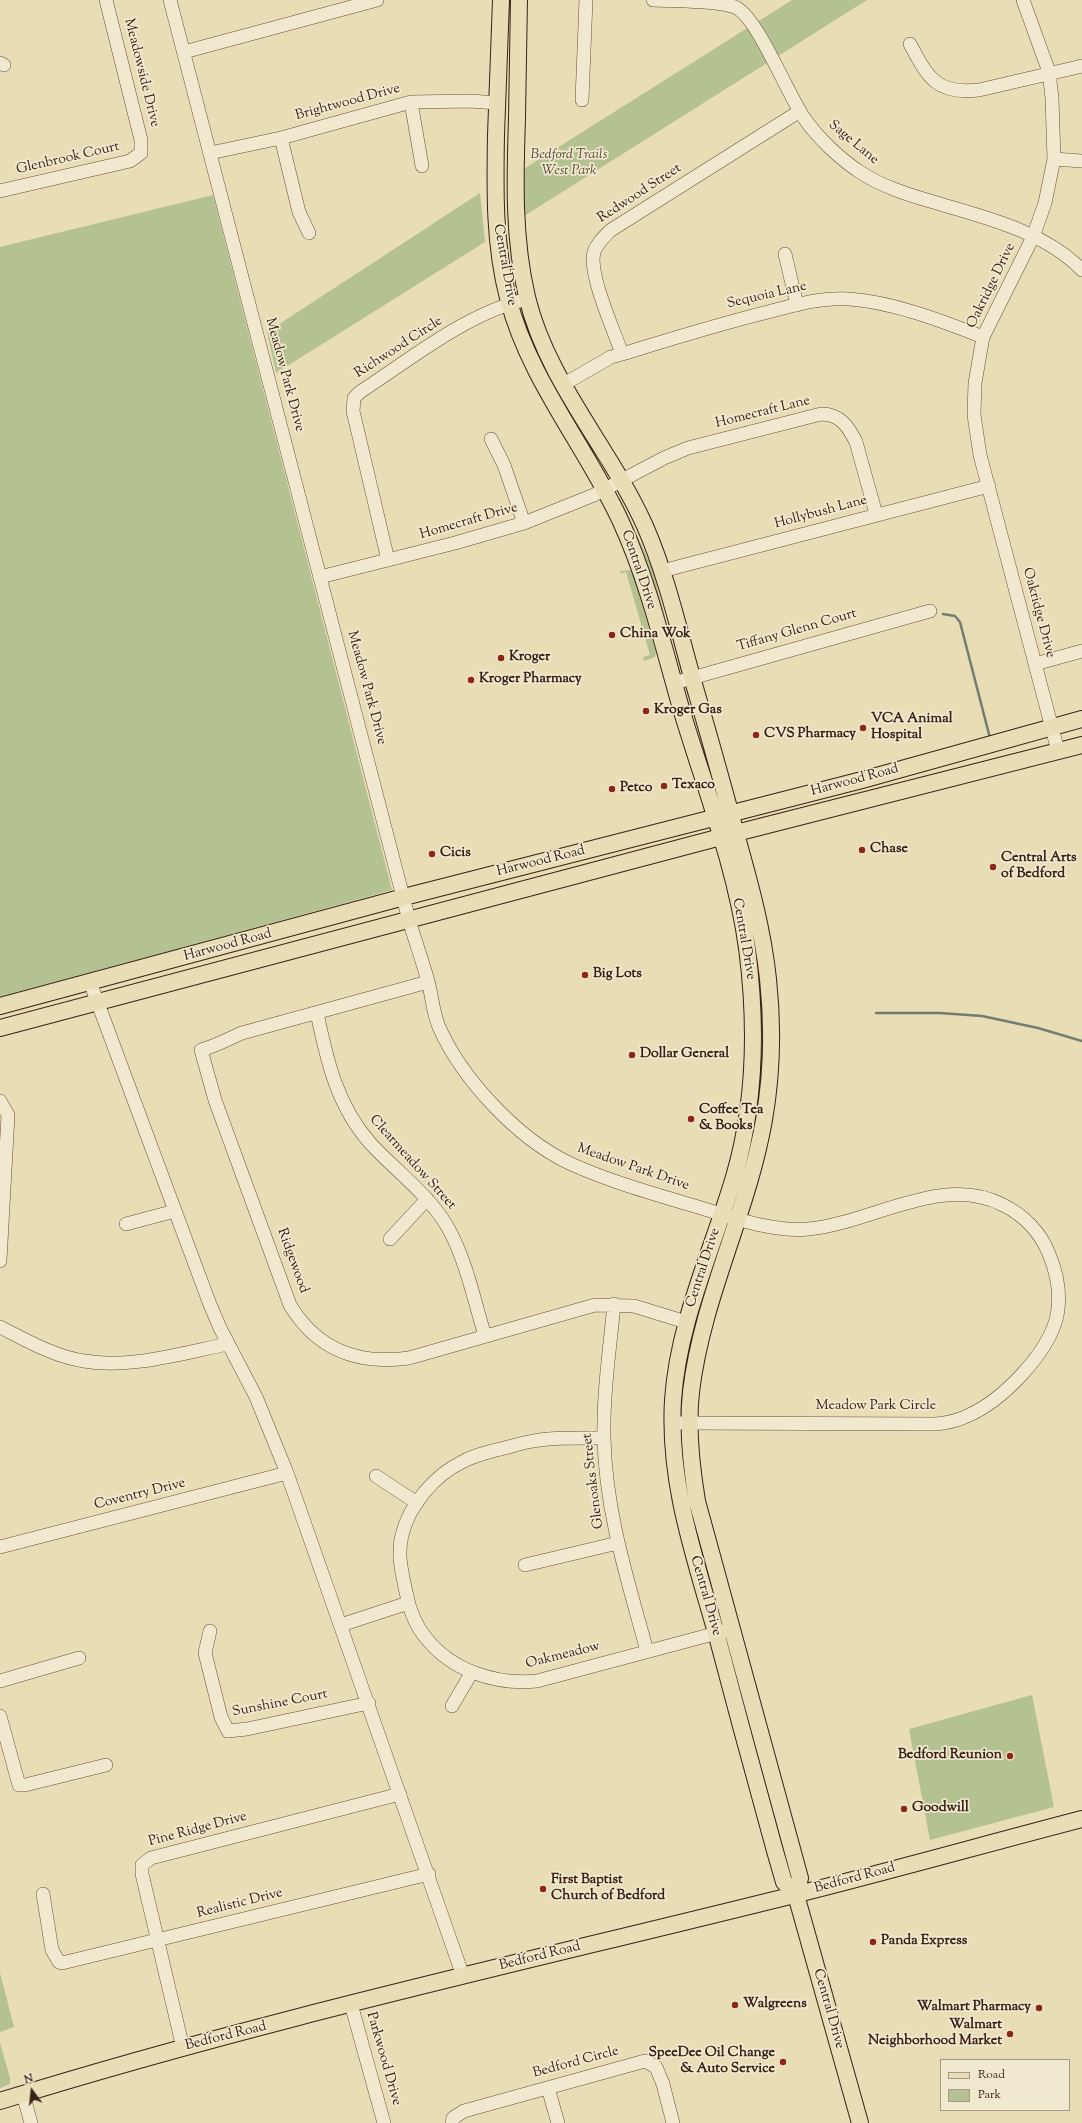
<!DOCTYPE html>
<style>
body{margin:0}
#map{position:relative;width:1082px;height:2123px;overflow:hidden;background:#e8ddb5;font-family:"Sorts Mill Goudy",serif}
canvas{display:block}
.legend{position:absolute;left:940px;top:2059px;width:130px;height:52px;box-sizing:border-box;background:#f0e9cf;border:1px solid #a79985;margin:0;padding:5px 7px;list-style:none;font-size:12px;color:#3a2015}
.legend li{display:flex;align-items:center;gap:8px;height:20px}
.legend b{width:20px;border:1px solid #a79985}
.north{position:absolute;left:12px;top:2071px;width:40px;height:40px;-webkit-text-stroke:3px #f0e9cf;paint-order:stroke;rotate:345deg;font-size:11px;font-weight:700;line-height:16px;text-align:center;color:#3a2015}
.north::after{content:'';display:block;margin:auto;width:14px;height:18px;background:#3a2015;clip-path:polygon(50% 0,100% 100%,50% 72%,0 100%)}
</style>
<div id="map">
<canvas width="1082" height="2123"></canvas>
<ul class="legend">
<li><b style="height:5px;background:#e8ddb5"></b>Road</li>
<li><b style="height:11px;background:#b3c290"></b>Park</li>
</ul>
<div class="north">N</div>
</div>
<script>
const c = document.querySelector('canvas').getContext('2d');
c.lineJoin = 'round';
function fill(path, color) {
  c.fillStyle = color;
  c.fill(path, 'evenodd');
}
function strokePath(path, color, width, dash) {
  c.strokeStyle = color;
  c.lineWidth = width;
  c.lineCap = dash ? 'butt' : 'round';
  c.setLineDash(dash || []);
  c.stroke(path);
}
function drawText(font, color, halo, rows, align = 'center') {
  c.font = font + ' "Sorts Mill Goudy",serif';
  c.lineWidth = 3.5;
  c.setLineDash([]);
  c.textBaseline = 'middle';
  c.strokeStyle = halo;
  c.fillStyle = color;
  for (const [text, x, y, turn = 0] of rows) {
    c.save();
    c.translate(x, y);
    c.rotate((+turn || 0) * Math.PI / 180);
    c.textAlign = isNaN(turn) ? turn : align;
    if (halo) c.strokeText(text, 0, 0);
    c.fillText(text, 0, 0);
    c.restore();
  }
}
const green = new Path2D(`
 M792,0H867L521,218L522,170Z
 M480,193L485,242L276,373L267,332Z
 M213,195L392,890L0,998V247Z
 M617,498H620L653,570L672,645L671,647Z
 M631,570L633,573L656,653L655,657L644,661L643,657L650,655L626,572L621,574L620,571Z
 M1032,1695L1054,1807L930,1840L909,1729Z
 M0,1973L14,2027L0,2032Z
 M0,2043L10,2078V2084L0,2088Z`);
const stream = new Path2D(`
 M943,614L955,616L960,622L990,738
 M876,1013H940L982,1016L1038,1028L1082,1041`);
const minor = new Path2D(`
 M170,0L409,920C415,940 422,960 428,981C432,996 433,1013 439,1027C462,1079 517,1138 569,1163C606,1180 645,1191 684,1203C722,1213 768,1233 808,1229C870,1224 942,1173 1003,1205C1024,1215 1041,1233 1049,1254C1058,1275 1061,1294 1057,1316C1048,1354 1002,1401 967,1416C957,1421 947,1423 936,1424L680,1423
 M653,0C671,1 722,0 737,8C759,21 787,93 804,118C818,138 840,159 860,172C881,186 906,194 930,201C982,217 1043,230 1082,270
 M1023,0L1049,72L1052,98L1054,159L1045,203L1033,237L983,337L975,383L974,415L980,455L1058,751
 M910,44C928,78 937,95 979,90L1082,66
 M184,52L377,0
 M0,63L4,65
 M582,100L586,0
 M411,102L422,166
 M281,138L299,212L309,233
 M210,153L281,138L411,102L470,101L497,103
 M1054,159L1082,161
 M0,191L130,161L141,153V140L106,0
 M785,254L797,305
 M622,354C614,330 588,274 594,252C597,243 604,237 611,230L800,111
 M564,384L611,357L622,354C671,339 719,324 768,312C795,305 822,297 849,299C893,302 942,321 983,337
 M491,439L504,465L524,523
 M388,560L353,411L354,398L360,392C411,359 468,312 528,299
 M662,571L989,486
 M320,577L455,543L524,523L594,495L664,458L688,448L821,414C840,414 848,426 856,442L876,514
 M1035,664L1082,651
 M674,683L930,611
 M90,982L209,1302L220,1328L256,1397L287,1473L463,1976
 M428,982L242,1033C228,1039 216,1046 201,1050L215,1100L290,1305C317,1350 358,1365 409,1358L595,1305L634,1306L686,1322
 M317,1013C327,1061 337,1106 371,1144C396,1171 428,1194 447,1226C466,1259 474,1300 485,1336
 M0,1101L8,1115L0,1261
 M126,1224L175,1211
 M390,1239L427,1199
 M614,1304C610,1348 603,1393 604,1437C605,1510 628,1581 647,1651
 M0,1327C26,1340 55,1357 84,1361C131,1369 182,1353 228,1344
 M604,1438C579,1438 553,1437 528,1442C517,1444 507,1448 496,1450C485,1453 472,1456 462,1462C435,1475 409,1505 402,1535C397,1554 402,1573 406,1592C409,1608 415,1625 426,1638C452,1671 496,1685 537,1681L732,1629
 M376,1476L417,1503
 M0,1547L287,1473
 M525,1565L618,1543
 M341,1625L408,1603
 M210,1631L205,1653L221,1717L228,1731L247,1729L369,1703
 M0,1681L79,1658
 M452,1706L472,1672
 M0,1716L19,1785H25L106,1765
 M43,1894L52,1950L59,1962L62,1963L429,1874
 M351,2004L384,2123
 M183,2048L142,1874V1865L151,1858L400,1794
 M548,2088L558,2123
 M23,2094L31,2123
 M452,2123L453,2118L464,2111L645,2061L656,2067L663,2084L673,2123`);
const major = new Path2D(`
 M501,0C499,45 498,90 496,135C495,190 494,244 508,298C529,380 586,446 621,522C649,583 664,650 683,715C706,791 736,868 747,948C757,1025 756,1102 734,1177C712,1251 678,1323 673,1400C668,1483 695,1558 717,1636C736,1708 755,1779 775,1851L784,1882L796,1895L860,2123
 M519,0C518,39 518,78 517,118C515,178 513,237 527,297C547,381 610,448 645,526C669,581 681,641 698,698C712,746 725,793 738,841C751,887 763,932 768,979C773,1025 772,1074 764,1120C748,1212 702,1298 691,1392C687,1428 691,1465 697,1501L800,1878L796,1895
 M0,1006L404,897L862,780L1082,719
 M0,1028L736,833L1082,745
 M0,2101C261,2020 529,1961 794,1895C890,1871 986,1844 1082,1819`);
const markers = [
 [612,635,4,"#8f2418"],
 [501,658,4,"#8f2418"],
 [471,680,4,"#8f2418"],
 [646,711,4,"#8f2418"],
 [863,728,4,"#8f2418"],
 [756,735,4,"#8f2418"],
 [664,786,4,"#8f2418"],
 [612,789,4,"#8f2418"],
 [862,850,4,"#8f2418"],
 [432,854,4,"#8f2418"],
 [993,867,4,"#8f2418"],
 [585,975,4,"#8f2418"],
 [632,1055,4,"#8f2418"],
 [691,1119,4,"#8f2418"],
 [1010,1756,4,"#8f2418"],
 [904,1809,4,"#8f2418"],
 [543,1889,4,"#8f2418"],
 [873,1942,4,"#8f2418"],
 [735,2005,4,"#8f2418"],
 [1039,2008,4,"#8f2418"],
 [1010,2034,4,"#8f2418"],
 [783,2062,4,"#8f2418"]
];
const streetNames = [
 ["Meadowside Drive",141,73,76],
 ["Brightwood Drive",348,103,-15],
 ["Sage Lane",853,143,40],
 ["Glenbrook Court",68,159,-13],
 ["Redwood Street",640,194,-33],
 ["Central Drive",504,265,80],
 ["Oakridge Drive",992,286,-64],
 ["Sequoia Lane",767,296,-13],
 ["Richwood Circle",399,348,-33],
 ["Meadow Park Drive",284,375,75],
 ["Homecraft Lane",763,413,-14],
 ["Hollybush Lane",821,513,-15],
 ["Homecraft Drive",469,522,-16],
 ["Central Drive",638,570,71],
 ["Oakridge Drive",1038,613,75],
 ["Tiffany Glenn Court",797,631,-16],
 ["Meadow Park Drive",366,688,75],
 ["Harwood Road",855,781,-15],
 ["Harwood Road",541,862,-14],
 ["Central Drive",743,939,80],
 ["Harwood Road",228,946,-15],
 ["Clearmeadow Street",412,1163,48],
 ["Meadow Park Drive",633,1168,19],
 ["Ridgewood",292,1261,70],
 ["Central Drive",704,1268,-72],
 ["Meadow Park Circle",876,1407],
 ["Glenoaks Street",594,1481,-97],
 ["Coventry Drive",140,1495,-14],
 ["Central Drive",705,1596,74],
 ["Oakmeadow",563,1656,-14],
 ["Sunshine Court",280,1704,-11],
 ["Pine Ridge Drive",198,1830,-15],
 ["Bedford Road",855,1879,-15],
 ["Realistic Drive",240,1904,-14],
 ["Bedford Road",540,1957,-14],
 ["Central Drive",828,2009,74],
 ["Bedford Road",226,2037,-14],
 ["Parkwood Drive",383,2059,74],
 ["Bedford Circle",576,2063,-15]
];
const parkNames = [
 ["Bedford Trails",569,156],
 ["West Park",569,172]
];
const poiNames = [
 ["China Wok",620,635],
 ["Kroger",509,658],
 ["Kroger Pharmacy",479,680],
 ["Kroger Gas",654,711],
 ["VCA Animal",871,720],
 ["Hospital",871,736],
 ["CVS Pharmacy",764,735],
 ["Texaco",672,786],
 ["Petco",620,789],
 ["Chase",870,850],
 ["Cicis",440,854],
 ["Central Arts",1001,859],
 ["of Bedford",1001,875],
 ["Big Lots",593,975],
 ["Dollar General",640,1055],
 ["Coffee Tea",699,1111],
 ["& Books",699,1127],
 ["Bedford Reunion",1002,1756,"right"],
 ["Goodwill",912,1809],
 ["First Baptist",551,1881],
 ["Church of Bedford",551,1897],
 ["Panda Express",881,1942],
 ["Walgreens",743,2005],
 ["Walmart Pharmacy",1031,2008,"right"],
 ["Walmart",1002,2026,"right"],
 ["Neighborhood Market",1002,2042,"right"],
 ["SpeeDee Oil Change",775,2054,"right"],
 ["& Auto Service",775,2070,"right"]
];
fill(green, '#b3c290');
strokePath(stream, '#727d74', 2.5);
strokePath(minor, '#664f3d', 14);
strokePath(major, '#3a2015', 18);
strokePath(minor, '#f0e9cf', 13);
strokePath(major, '#e8ddb5', 16);
for (const [x, y, r, color] of markers) {
  const dot = new Path2D();
  dot.arc(x, y, r, 0, 2 * Math.PI);
  c.fillStyle = color;
  c.fill(dot);
  strokePath(dot, '#f0e9cf', 1.5);
}
drawText('14px', '#3a2015', '#f0e9cf', streetNames);
drawText('italic 14px', '#584834', '#f0e9cf', parkNames);
drawText('bold 14px', '#3a2015', '#f0e9cf', poiNames, 'left');
</script>
